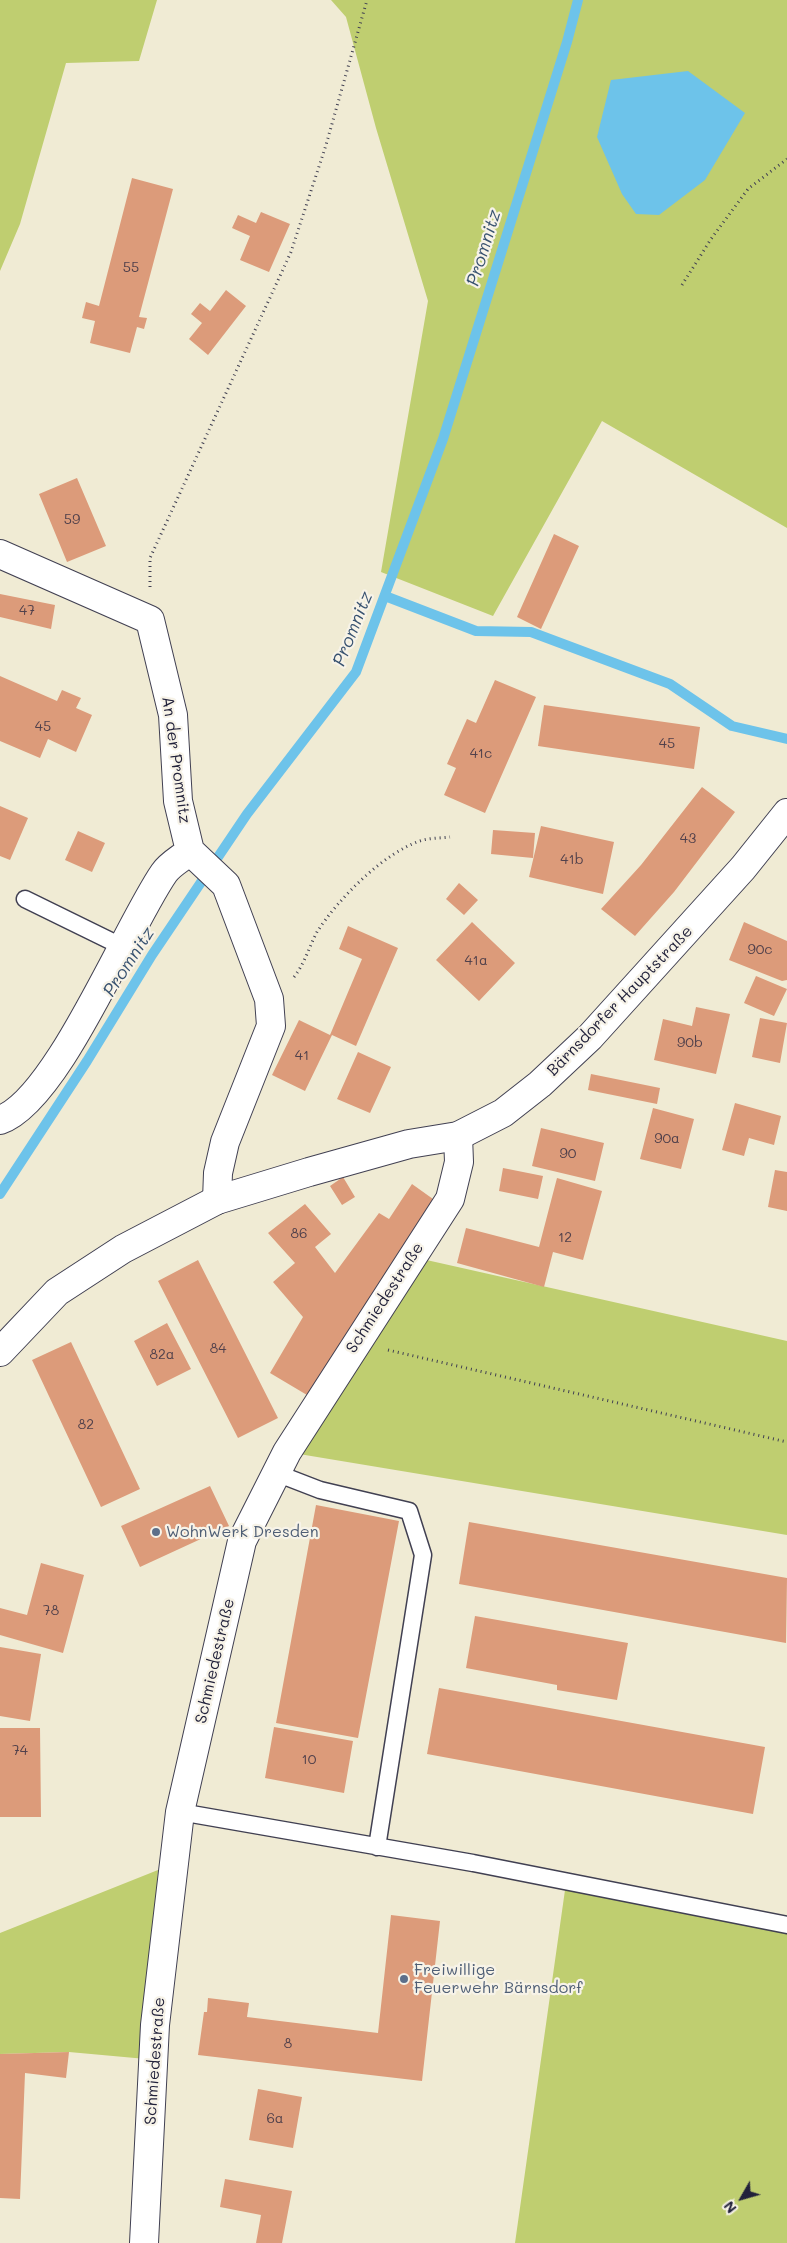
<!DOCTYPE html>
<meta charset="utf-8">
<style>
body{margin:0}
#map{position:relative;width:787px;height:2243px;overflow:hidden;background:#f0ebd4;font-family:Mali,sans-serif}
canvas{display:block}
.north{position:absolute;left:717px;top:2173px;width:50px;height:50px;-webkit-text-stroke:4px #f7f3e8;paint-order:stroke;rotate:232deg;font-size:14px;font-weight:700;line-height:20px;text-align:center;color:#22223b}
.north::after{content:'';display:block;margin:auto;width:18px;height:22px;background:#22223b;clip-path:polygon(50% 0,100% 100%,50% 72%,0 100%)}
</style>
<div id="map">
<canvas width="787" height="2243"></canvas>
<div class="north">N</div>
</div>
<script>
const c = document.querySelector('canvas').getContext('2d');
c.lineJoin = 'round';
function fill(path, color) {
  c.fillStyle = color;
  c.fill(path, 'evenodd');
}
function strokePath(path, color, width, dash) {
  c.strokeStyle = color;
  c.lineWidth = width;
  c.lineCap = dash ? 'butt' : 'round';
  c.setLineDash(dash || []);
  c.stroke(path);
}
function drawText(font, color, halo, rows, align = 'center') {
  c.font = font + ' Mali,sans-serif';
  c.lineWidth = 4.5;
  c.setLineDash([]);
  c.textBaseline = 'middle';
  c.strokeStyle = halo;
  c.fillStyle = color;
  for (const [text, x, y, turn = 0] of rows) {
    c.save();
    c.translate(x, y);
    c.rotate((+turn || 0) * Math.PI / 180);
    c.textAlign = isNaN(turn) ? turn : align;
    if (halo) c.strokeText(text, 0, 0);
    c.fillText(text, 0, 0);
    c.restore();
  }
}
const green = new Path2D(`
 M0,0H157L139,61L66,63L20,224L0,271Z
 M331,0H787V528L602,421L493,616L381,572L428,301L376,128L346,17Z
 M422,1259L787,1341V1535L287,1452Z
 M158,1870L146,2059L69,2052L0,2054V1933Z
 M565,1890L787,1925V2243H515Z`);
const water = new Path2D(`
 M688,71L745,113L705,180L659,215L636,214L622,194L597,137L611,80Z`);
const stream = new Path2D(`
 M385,596L476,631L531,632L670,684L732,726L787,739
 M0,1194L87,1061L152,955L247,814L356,672L443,439L567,42L578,0`);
const building = new Path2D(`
 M132,178L173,189L139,317L147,318L144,329L137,327L130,353L90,343L95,321L82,318L86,302L99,306Z
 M261,212L290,224L269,272L240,260L250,236L232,228L238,215L256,223Z
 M226,290L246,306L208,355L189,339L202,323L191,314L200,303L210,311Z
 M77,478L106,546L67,562L39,494Z
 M554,534L579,546L541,629L517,617Z
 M0,594L55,605L51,629L0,617Z
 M0,676L57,701L62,690L81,698L76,708L92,715L76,752L48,739L40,758L0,741Z
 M495,680L536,697L485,813L444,795L456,768L447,764L467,719L476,723Z
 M544,705L700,727L694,769L538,746Z
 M702,787L735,812L674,892L635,936L601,909L641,865Z
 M0,806L28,818L10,860L0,856Z
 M541,826L614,842L603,894L529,877Z
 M493,830L535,833L533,858L491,854Z
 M78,831L105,843L92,872L65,860Z
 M459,883L478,900L464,915L446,899Z
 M472,922L515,963L479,1001L436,960Z
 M744,922L787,941V980L782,981L729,960Z
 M348,926L398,948L356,1046L332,1035L305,1091L272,1075L299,1020L330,1035L362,959L339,949Z
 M756,976L787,989L774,1016L744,1003Z
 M696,1007L730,1014L716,1074L654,1060L663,1019L692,1026Z
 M760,1018L787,1023L780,1063L752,1057Z
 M358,1052L391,1067L370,1113L337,1099Z
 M591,1074L660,1088L657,1104L588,1090Z
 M735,1103L781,1116L774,1145L749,1138L744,1156L722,1150Z
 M653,1108L694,1119L681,1169L640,1159Z
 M541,1128L604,1143L595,1181L532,1166Z
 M503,1168L543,1176L538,1199L499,1191Z
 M775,1170L787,1172V1211L768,1207Z
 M343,1177L355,1197L342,1205L330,1186Z
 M557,1178L602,1191L583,1260L553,1252L544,1287L457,1263L466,1228L539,1247Z
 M412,1184L433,1199L307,1395L270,1373L303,1317L273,1282L295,1263L268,1233L305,1204L331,1234L315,1247L335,1273L379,1213L389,1219Z
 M198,1260L278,1418L238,1438L158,1281Z
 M167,1323L191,1369L157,1386L134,1341Z
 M71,1342L140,1489L101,1507L32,1360Z
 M210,1486L229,1526L140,1567L121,1526Z
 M316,1505L399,1521L358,1738L276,1723Z
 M469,1522L787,1578L786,1643L459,1584Z
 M41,1563L84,1575L63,1653L0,1635V1608L27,1615Z
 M475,1616L628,1643L617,1700L557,1690V1685L466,1668Z
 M0,1647L41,1654L30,1721L0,1716Z
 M439,1688L765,1747L753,1814L427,1754Z
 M274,1727L353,1741L344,1793L265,1778Z
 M0,1728H40L41,1817H0Z
 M391,1915L440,1921L422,2081L198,2055L204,2012H207L208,1998L249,2003L247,2017L378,2033Z
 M69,2052L66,2078L25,2073L20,2199L0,2198V2054Z
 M258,2089L302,2097L293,2148L249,2140Z
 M225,2179L292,2191L282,2243H256L261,2215L220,2207Z`);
const path = new Path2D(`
 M682,285L711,239L748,189L787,159
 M150,587V558L291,252L326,145L367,0
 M294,977C305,963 309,947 317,932C338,899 385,851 423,840C432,838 441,838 450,837
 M388,1350L787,1442`);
const lane = new Path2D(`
 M25,899L123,947
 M276,1473L320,1490L409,1511L423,1555L377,1847
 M180,1812L473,1863L787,1925`);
const street = new Path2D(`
 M0,554L150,620L173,715L178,801L190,851C182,858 170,864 164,873C127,926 57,1101 0,1120
 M190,851L226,885L269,999L271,1026L225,1142L218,1173L217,1200
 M144,2243L155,2025L180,1812L242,1541L287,1452L450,1199L459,1162L458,1136`);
const secondary = new Path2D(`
 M0,1352L57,1292L123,1249L217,1200L309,1172L409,1144L458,1136L503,1113L540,1084L590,1037L743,868L787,813`);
const markers = [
 [156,1532,5,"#5c6f8a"],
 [404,1979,5,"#5c6f8a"]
];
const numberNames = [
 ["55",131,268],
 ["59",72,520],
 ["47",27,611],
 ["45",43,727],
 ["45",667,744],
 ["41c",481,754],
 ["43",688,839],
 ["41b",572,860],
 ["90c",760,950],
 ["41a",476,961],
 ["90b",690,1043],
 ["41",302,1056],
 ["90a",667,1139],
 ["90",568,1154],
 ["86",299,1234],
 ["12",565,1238],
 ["84",218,1349],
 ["82a",162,1355],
 ["82",86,1425],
 ["78",51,1611],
 ["74",20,1751],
 ["10",309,1760],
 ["8",288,2044],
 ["6a",275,2119]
];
const streetNames = [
 ["An der Promnitz",176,760,82],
 ["Bärnsdorfer Hauptstraße",620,1001,-46],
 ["Schmiedestraße",385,1298,-57],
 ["Schmiedestraße",215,1661,-77],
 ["Schmiedestraße",155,2061,-86]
];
const serviceNames = [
 ["WohnWerk Dresden",166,1532],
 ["Freiwillige",414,1970],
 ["Feuerwehr Bärnsdorf",414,1988]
];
const waterNames = [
 ["Promnitz",484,248,-73],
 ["Promnitz",353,629,-68],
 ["Promnitz",129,962,-57]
];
fill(green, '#bfce70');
fill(water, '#6dc3ea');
strokePath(stream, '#6dc3ea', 10);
fill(building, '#dc9b7a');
strokePath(lane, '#414052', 19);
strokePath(street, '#414052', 30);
strokePath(secondary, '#414052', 30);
strokePath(path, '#414052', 3, [1, 4]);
strokePath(lane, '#fff', 16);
strokePath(street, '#fff', 28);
strokePath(secondary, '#fff', 28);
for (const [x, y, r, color] of markers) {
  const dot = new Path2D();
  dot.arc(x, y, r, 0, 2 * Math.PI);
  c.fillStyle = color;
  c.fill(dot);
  strokePath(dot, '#f7f3e8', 2);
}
drawText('14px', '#50404b', null, numberNames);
drawText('16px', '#22223b', '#f7f3e8', streetNames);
drawText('16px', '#4e5e75', '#f7f3e8', serviceNames, 'left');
drawText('italic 18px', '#385270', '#f7f3e8', waterNames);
</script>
